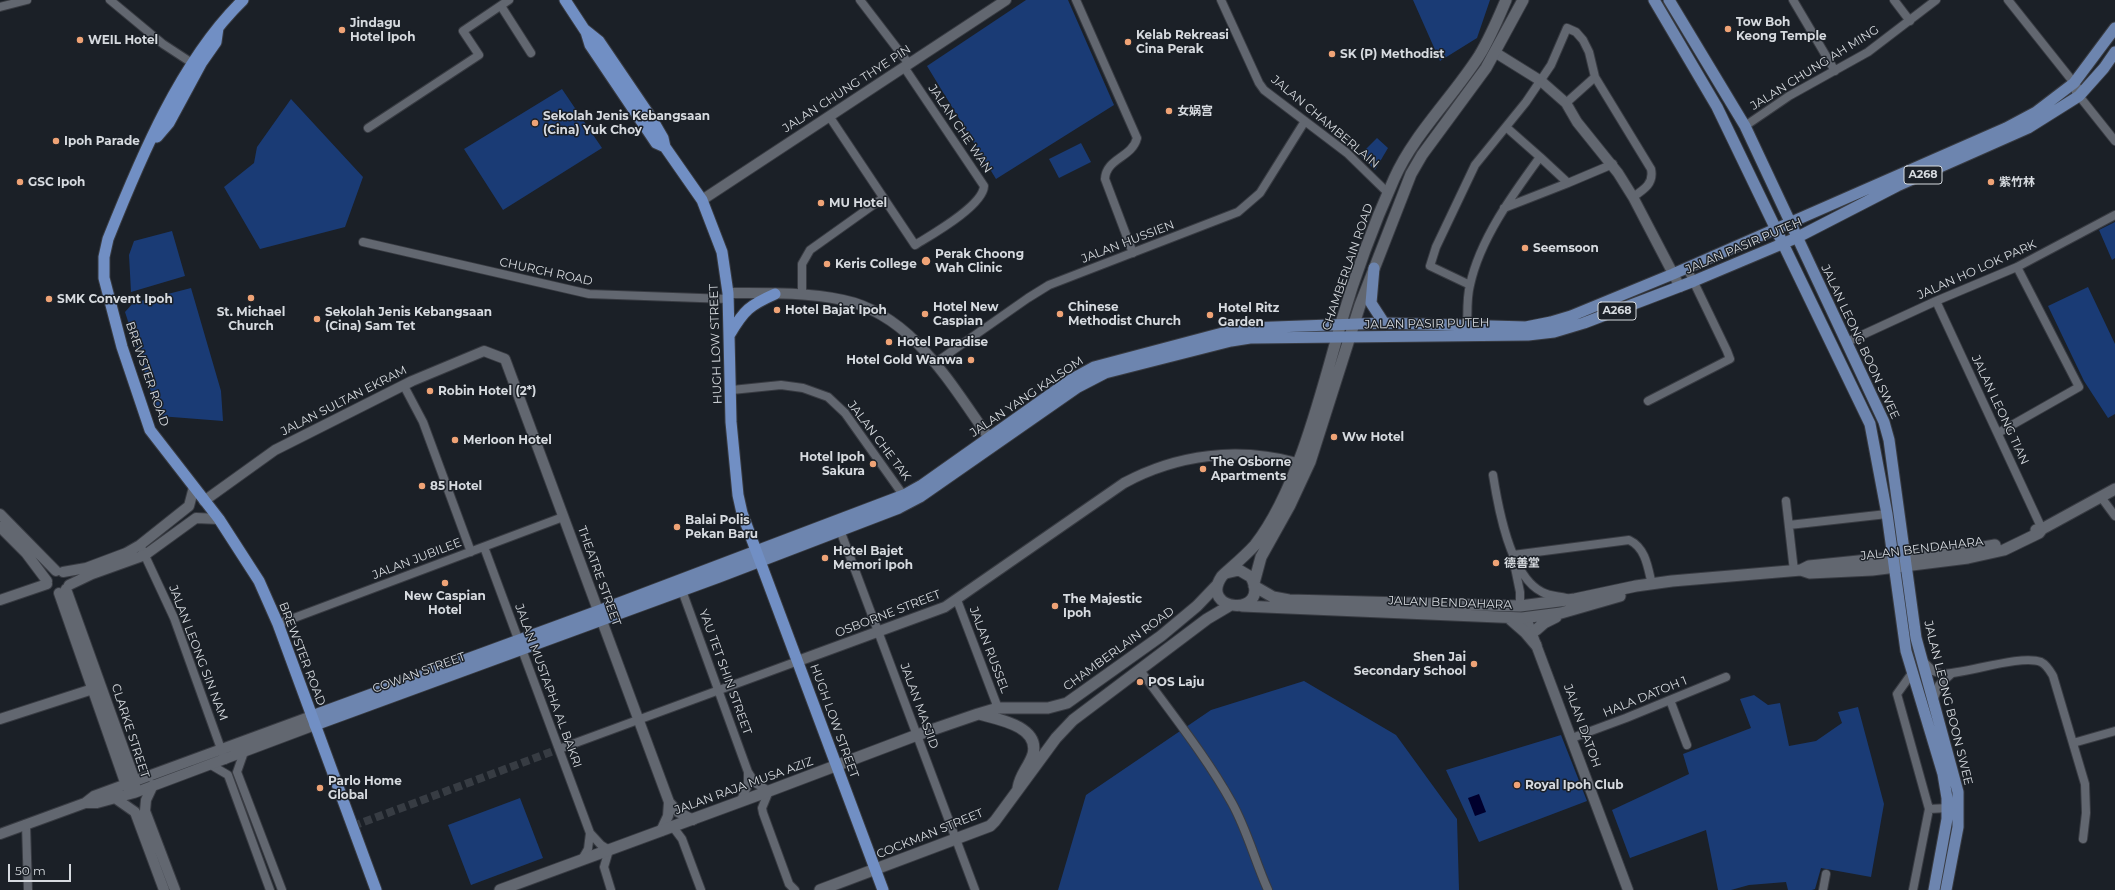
<!DOCTYPE html>
<meta charset="utf-8">
<style>
body{margin:0}
#map{position:relative;width:2115px;height:890px;overflow:hidden;background:#1b2027;font-family:Montserrat,sans-serif}
canvas{display:block}
.scale{position:absolute;left:8px;top:864px;width:63px;height:18px;box-sizing:border-box;border:2px solid #d6dadf;border-top:0;padding-left:5px;font-size:12px;line-height:14px;white-space:nowrap;color:#d6dadf;-webkit-text-stroke:3px #1b2027;paint-order:stroke}
</style>
<div id="map">
<canvas width="2115" height="890"></canvas>
<div class="scale">50 m</div>
</div>
<script>
const c = document.querySelector('canvas').getContext('2d');
c.lineJoin = 'round';
function fill(path, color) {
  c.fillStyle = color;
  c.fill(path, 'evenodd');
}
function strokePath(path, color, width, dash) {
  c.strokeStyle = color;
  c.lineWidth = width;
  c.lineCap = dash ? 'butt' : 'round';
  c.setLineDash(dash || []);
  c.stroke(path);
}
function drawText(font, color, halo, rows, align = 'center') {
  c.font = font + ' Montserrat,"Noto Sans SC",sans-serif';
  c.lineWidth = 3;
  c.setLineDash([]);
  c.textBaseline = 'middle';
  c.strokeStyle = halo;
  c.fillStyle = color;
  for (const [text, x, y, turn = 0] of rows) {
    c.save();
    c.translate(x, y);
    c.rotate((+turn || 0) * Math.PI / 180);
    c.textAlign = isNaN(turn) ? turn : align;
    if (halo) c.strokeText(text, 0, 0);
    c.fillText(text, 0, 0);
    c.restore();
  }
}
const green = new Path2D(`
 M1026,0H1068L1114,105L996,179L927,66Z
 M1413,0H1490L1477,38L1440,61Z
 M562,89L602,148L503,210L464,149Z
 M291,99L363,177L345,227L260,249L224,187L254,163L257,147Z
 M1377,138L1388,148L1375,170L1360,155Z
 M1081,143L1091,162L1059,178L1049,159Z
 M2115,222V258L2112,260L2099,230Z
 M172,231L185,276L131,292L129,255L134,241Z
 M2088,287L2115,344V414L2108,418L2084,381L2048,306Z
 M191,288L221,391L223,421L159,416L125,312L133,303Z
 M1304,681L1396,735L1457,819L1459,890H1058L1086,795L1211,710Z
 M1754,695L1768,705L1780,703L1789,746L1816,741L1842,723L1838,712L1858,707L1884,804L1871,877L1821,868L1815,889L1812,890H1788L1786,882L1749,885L1731,890H1718L1706,830L1630,858L1612,810L1689,774L1683,754L1751,728L1740,699Z
 M1561,735L1587,801L1479,842L1446,770Z
 M520,798L543,858L471,885L448,825Z`);
const water = new Path2D(`
 M1479,794L1486,812L1475,816L1468,798Z`);
const minorTunnel = new Path2D(`
 M353,826L559,749`);
const minor = new Path2D(`
 M110,0L163,44L192,63
 M860,0L909,64
 M1076,0L1137,138C1132,158 1106,158 1105,179L1133,253
 M1221,0L1259,83L1264,90L1347,153L1388,193
 M1793,0L1835,71
 M1894,0L1910,21
 M2008,0L2082,93
 M501,6L531,53
 M0,7L27,0
 M2076,92L2115,141
 M1566,103L1595,77
 M829,116L915,245C931,235 983,206 984,186L904,67
 M1745,126L1789,96L1868,52L1936,0
 M1506,127L1540,157
 M368,128L479,55L463,31L509,0
 M1504,208L1568,183
 M363,242L589,294L728,299
 M1470,285L1430,266L1436,247L1475,165L1526,102L1551,65L1567,28L1576,32L1583,40L1589,52L1595,77L1651,169C1654,183 1645,189 1633,197
 M802,294V264L810,250L883,198
 M1936,301L2042,529
 M1467,331C1468,316 1466,300 1470,285C1480,239 1513,194 1540,157L1568,183L1613,164
 M1847,342L1936,301L2017,267L2115,215
 M935,363L1028,298L1049,285L1238,212L1260,193L1305,121
 M404,386L423,422L471,552
 M732,390L781,385L803,388L828,397L845,413L906,499
 M1648,401L1730,359L1727,351L1687,268
 M1998,433L2079,387L2017,267
 M1493,475C1498,507 1510,576 1542,592C1549,596 1558,596 1566,598
 M2101,497L2115,516
 M1786,501L1794,571
 M1789,525L1887,514
 M840,530L975,890
 M140,545L174,618L225,760
 M484,547L590,833L601,845L609,850L604,867L611,890
 M1513,555L1629,540C1646,548 1648,568 1652,585
 M1513,558L1520,592V606
 M680,585L748,772L755,783L769,791L762,808L763,813L789,884L795,890
 M957,600L998,708
 M278,624L563,517
 M1924,662L1933,671L1942,674C1965,674 2021,654 2041,662C2047,665 2050,671 2053,676L2085,784L2086,813L2083,839
 M1140,670C1171,713 1206,756 1232,803C1247,830 1255,861 1268,890
 M1912,673L1897,694L1929,809L1913,890
 M1670,700L1687,745
 M1933,701L1939,685L1951,674
 M1572,738L1626,718L1726,677
 M2073,743L2115,731
 M559,749L798,661
 M244,752L237,772L282,890
 M211,765L228,775L270,890
 M740,802L748,785V773
 M1929,809L1948,808
 M26,824L28,890
 M673,827L682,839L701,890
 M581,861L588,849L590,833
 M1823,890L1826,874`);
const tertiary = new Path2D(`
 M1496,53L1541,81L1566,103L1577,122L1618,173L1633,197L1680,287
 M702,200L1006,0
 M728,293C767,293 806,292 843,300C915,315 953,389 993,443
 M204,501L275,450L412,381L484,351L505,359L669,802L678,812L693,820
 M0,514L56,571
 M0,527L26,553L47,581
 M63,572L86,568L126,553L140,545L189,506L194,487
 M69,585L92,574L145,555L196,518L219,519
 M66,589L135,781V787
 M59,593L126,785L131,790
 M0,600L47,584
 M1526,618L1628,890
 M798,661L945,607L1124,483C1178,454 1238,447 1297,463
 M0,719L99,687
 M153,785L146,800L145,811L175,890
 M115,798L135,812L164,890
 M85,803H97L134,793L315,725
 M661,831L668,816L669,802
 M0,834L85,803L94,796L312,716`);
const secondary = new Path2D(`
 M2036,530L2042,529L2115,489
 M1801,570L1809,566L1967,550L1995,545
 M1226,573L1239,570L1251,577C1272,618 1197,612 1222,576C1233,566 1245,556 1255,545C1298,490 1322,390 1341,323C1355,275 1373,226 1394,179C1414,134 1452,98 1479,56C1490,38 1498,19 1506,0
 M1254,583L1261,557L1290,505L1310,462L1360,305L1411,174L1422,155L1486,68L1523,0
 M1254,586L1273,597L1289,600L1520,606L1575,599L1636,586L1672,581L1801,570L1810,573L1872,570L1968,558L2004,550L2039,533L2042,529
 M1242,606L1522,618L1561,613L1620,596
 M1509,618L1525,632L1536,645
 M1536,630L1544,623L1556,617
 M979,714C997,719 1040,726 1033,754C1029,767 1020,774 1018,788
 M500,890L769,791L917,735L978,714L998,708H1048L1067,703L1161,636L1197,606L1218,584
 M820,890L990,826L995,821L1056,738L1073,720L1207,619L1229,606`);
const primary = new Path2D(`
 M1654,0L1717,107L1870,424L1887,514L1906,651L1943,774L1947,798V819L1934,890
 M1669,0L1745,126L1884,422L1889,440L1916,638L1958,792V827L1946,890
 M1374,268L1371,303L1384,323
 M312,716L598,611L904,495L922,485L1072,379L1094,367L1230,331L1248,328L1384,323L1526,327L1551,322L1571,316L1673,274L2006,128L2036,112L2074,83L2115,28
 M315,725L719,577L899,508L920,497L1078,387L1105,373L1231,341L1250,338L1528,335L1554,332L1584,323L1694,281L1796,238L1897,186L2028,128L2079,96L2104,68L2115,52`);
const trunk = new Path2D(`
 M243,0C181,60 140,159 108,239L104,257V278L122,347L150,430L219,519L259,581L278,624L376,890
 M565,0L586,32L590,45L656,143L665,147
 M584,29L599,41L652,119L663,138L665,147L702,200L722,252L728,293L731,422L738,495L742,513L883,890
 M157,137L169,123L202,62L216,42L218,28
 M730,334C744,310 750,305 775,294`);
const markers = [
 [1728,29,4,"#efa376"],
 [342,30,4,"#efa376"],
 [80,40,4,"#efa376"],
 [1128,42,4,"#efa376"],
 [1332,54,4,"#efa376"],
 [1169,111,4,"#efa376"],
 [535,123,4,"#efa376"],
 [56,141,4,"#efa376"],
 [20,182,4,"#efa376"],
 [1991,182,4,"#efa376"],
 [821,203,4,"#efa376"],
 [1525,248,4,"#efa376"],
 [926,261,5,"#efa376"],
 [827,264,4,"#efa376"],
 [251,298,4,"#efa376"],
 [49,299,4,"#efa376"],
 [777,310,4,"#efa376"],
 [925,314,4,"#efa376"],
 [1060,314,4,"#efa376"],
 [1210,315,4,"#efa376"],
 [317,319,4,"#efa376"],
 [889,342,4,"#efa376"],
 [971,360,4,"#efa376"],
 [430,391,4,"#efa376"],
 [1334,437,4,"#efa376"],
 [455,440,4,"#efa376"],
 [873,464,4,"#efa376"],
 [1203,469,4,"#efa376"],
 [422,486,4,"#efa376"],
 [677,527,4,"#efa376"],
 [825,558,4,"#efa376"],
 [1496,563,4,"#efa376"],
 [445,583,4,"#efa376"],
 [1055,606,4,"#efa376"],
 [1474,664,4,"#efa376"],
 [1140,682,4,"#efa376"],
 [1517,785,4,"#efa376"],
 [320,788,4,"#efa376"]
];
const shields = [
 [1923,175,38],
 [1617,311,38]
];
const shieldNames = [
 ["A268",1923,175],
 ["A268",1617,311]
];
const poiNames = [
 ["Tow Boh",1736,22],
 ["Keong Temple",1736,36],
 ["Jindagu",350,23],
 ["Hotel Ipoh",350,37],
 ["Kelab Rekreasi",1136,35],
 ["Cina Perak",1136,49],
 ["WEIL Hotel",88,40],
 ["SK (P) Methodist",1340,54],
 ["女娲宫",1177,111],
 ["Sekolah Jenis Kebangsaan",543,116],
 ["(Cina) Yuk Choy",543,130],
 ["Ipoh Parade",64,141],
 ["GSC Ipoh",28,182],
 ["紫竹林",1999,182],
 ["MU Hotel",829,203],
 ["Seemsoon",1533,248],
 ["Perak Choong",935,254],
 ["Wah Clinic",935,268],
 ["Keris College",835,264],
 ["SMK Convent Ipoh",57,299],
 ["Hotel New",933,307],
 ["Caspian",933,321],
 ["Chinese",1068,307],
 ["Methodist Church",1068,321],
 ["Hotel Ritz",1218,308],
 ["Garden",1218,322],
 ["Hotel Bajat Ipoh",785,310],
 ["St. Michael",251,312,"center"],
 ["Church",251,326,"center"],
 ["Sekolah Jenis Kebangsaan",325,312],
 ["(Cina) Sam Tet",325,326],
 ["Hotel Paradise",897,342],
 ["Hotel Gold Wanwa",963,360,"right"],
 ["Robin Hotel (2*)",438,391],
 ["Ww Hotel",1342,437],
 ["Merloon Hotel",463,440],
 ["Hotel Ipoh",865,457,"right"],
 ["Sakura",865,471,"right"],
 ["The Osborne",1211,462],
 ["Apartments",1211,476],
 ["85 Hotel",430,486],
 ["Balai Polis",685,520],
 ["Pekan Baru",685,534],
 ["Hotel Bajet",833,551],
 ["Memori Ipoh",833,565],
 ["德善堂",1504,563],
 ["New Caspian",445,596,"center"],
 ["Hotel",445,610,"center"],
 ["The Majestic",1063,599],
 ["Ipoh",1063,613],
 ["Shen Jai",1466,657,"right"],
 ["Secondary School",1466,671,"right"],
 ["POS Laju",1148,682],
 ["Parlo Home",328,781],
 ["Global",328,795],
 ["Royal Ipoh Club",1525,785]
];
const streetNames = [
 ["JALAN CHUNG AH MING",1815,68,-32],
 ["JALAN CHUNG THYE PIN",847,89,-33],
 ["JALAN CHAMBERLAIN",1325,122,40],
 ["JALAN CHE WAN",960,129,56],
 ["JALAN HUSSIEN",1128,242,-21],
 ["JALAN PASIR PUTEH",1744,246,-23],
 ["CHAMBERLAIN ROAD",1348,267,-71],
 ["JALAN HO LOK PARK",1977,270,-24],
 ["CHURCH ROAD",546,272,12],
 ["JALAN PASIR PUTEH",1427,324,-1],
 ["JALAN LEONG BOON SWEE",1860,342,65],
 ["HUGH LOW STREET",716,344,-92],
 ["BREWSTER ROAD",147,374,71],
 ["JALAN YANG KALSOM",1027,397,-34],
 ["JALAN SULTAN EKRAM",344,401,-27],
 ["JALAN LEONG TIAN",2000,410,65],
 ["JALAN CHE TAK",879,441,53],
 ["JALAN BENDAHARA",1922,549,-7],
 ["JALAN JUBILEE",417,559,-21],
 ["THEATRE STREET",599,576,70],
 ["JALAN BENDAHARA",1450,603,2],
 ["OSBORNE STREET",888,614,-21],
 ["CHAMBERLAIN ROAD",1119,649,-36],
 ["JALAN RUSSEL",989,650,69],
 ["JALAN LEONG SIN NAM",198,653,69],
 ["BREWSTER ROAD",302,654,69],
 ["YAU TET SHIN STREET",725,672,70],
 ["COWAN STREET",419,673,-20],
 ["JALAN MUSTAPHA AL BAKRI",548,686,70],
 ["HALA DATOH 1",1645,697,-22],
 ["JALAN LEONG BOON SWEE",1948,703,76],
 ["JALAN MASJID",919,706,70],
 ["HUGH LOW STREET",834,721,70],
 ["JALAN DATOH",1582,726,70],
 ["CLARKE STREET",130,731,72],
 ["JALAN RAJA MUSA AZIZ",744,786,-20],
 ["COCKMAN STREET",930,834,-22]
];
fill(green, '#1a3b75');
fill(water, '#00002d');
strokePath(minorTunnel, '#373c43', 8, [8, 4]);
strokePath(minor, '#383b42', 10);
strokePath(tertiary, '#383b42', 12);
strokePath(secondary, '#383b42', 13);
strokePath(primary, '#383b42', 13);
strokePath(trunk, '#383b42', 13);
strokePath(minor, '#626770', 8);
strokePath(tertiary, '#626770', 10);
strokePath(secondary, '#626770', 11);
strokePath(primary, '#6d85af', 11);
strokePath(trunk, '#718fc4', 11);
for (const [x, y, r, color] of markers) {
  const dot = new Path2D();
  dot.arc(x, y, r, 0, 2 * Math.PI);
  c.fillStyle = color;
  c.fill(dot);
  strokePath(dot, '#1b2027', 1.5);
}
for (const [x, y, w] of shields) {
  const box = new Path2D();
  box.roundRect(x - w / 2, y - 9, w, 18, 3);
  c.fillStyle = '#1b2027';
  c.fill(box);
  strokePath(box, '#d6dadf', 1);
}
drawText('bold 11px', '#d6dadf', null, shieldNames);
drawText('bold 12px', '#d6dadf', '#1b2027', poiNames, 'left');
drawText('12px', '#d6dadf', '#1b2027', streetNames);
</script>
